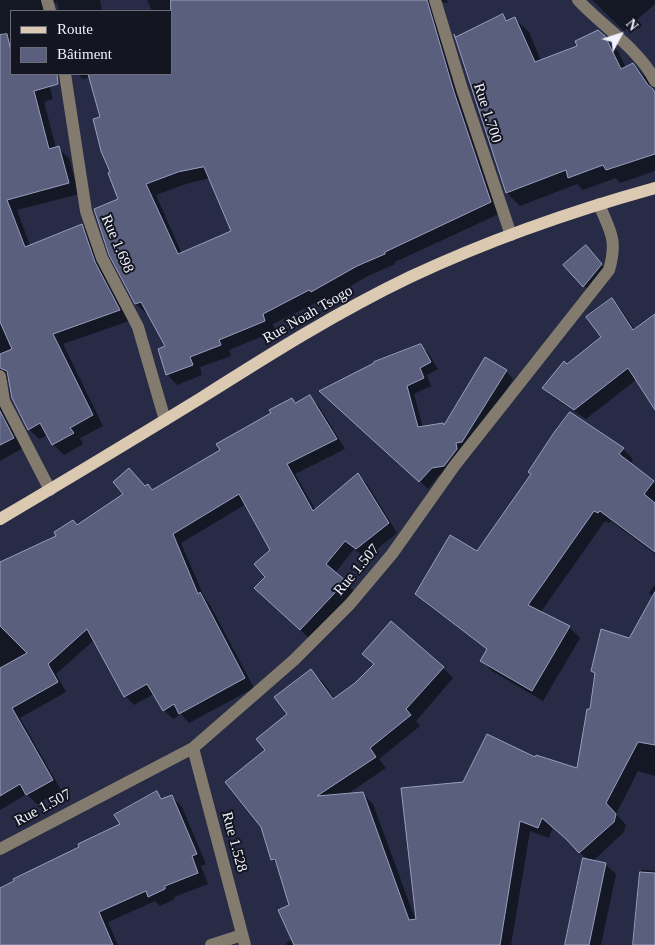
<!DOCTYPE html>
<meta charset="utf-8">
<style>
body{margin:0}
#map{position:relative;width:655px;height:945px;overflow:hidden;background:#272b45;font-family:"Times New Roman",serif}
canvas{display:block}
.legend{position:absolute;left:10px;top:10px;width:162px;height:65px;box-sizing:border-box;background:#131520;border:1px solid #6b6d78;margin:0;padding:6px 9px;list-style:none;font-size:15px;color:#f0f2fd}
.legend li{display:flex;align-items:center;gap:10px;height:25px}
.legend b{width:25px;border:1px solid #6b6d78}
.north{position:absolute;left:595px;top:10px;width:50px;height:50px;-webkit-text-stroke:4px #131520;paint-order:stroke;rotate:50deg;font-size:14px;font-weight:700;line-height:20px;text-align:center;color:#f0f2fd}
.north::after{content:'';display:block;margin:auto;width:18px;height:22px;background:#f0f2fd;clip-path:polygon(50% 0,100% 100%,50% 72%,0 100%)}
</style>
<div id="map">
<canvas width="655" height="945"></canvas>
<ul class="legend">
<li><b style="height:6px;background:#dcc9b1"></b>Route</li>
<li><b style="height:14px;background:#595f7c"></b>Bâtiment</li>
</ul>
<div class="north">N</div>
</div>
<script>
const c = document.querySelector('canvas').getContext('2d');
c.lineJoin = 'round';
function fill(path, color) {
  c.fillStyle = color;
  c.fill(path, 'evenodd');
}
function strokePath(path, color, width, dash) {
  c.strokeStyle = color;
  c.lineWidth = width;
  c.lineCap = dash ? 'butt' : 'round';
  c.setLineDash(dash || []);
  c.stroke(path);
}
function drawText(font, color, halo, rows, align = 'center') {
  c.font = font + ' "Times New Roman",serif';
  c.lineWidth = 4;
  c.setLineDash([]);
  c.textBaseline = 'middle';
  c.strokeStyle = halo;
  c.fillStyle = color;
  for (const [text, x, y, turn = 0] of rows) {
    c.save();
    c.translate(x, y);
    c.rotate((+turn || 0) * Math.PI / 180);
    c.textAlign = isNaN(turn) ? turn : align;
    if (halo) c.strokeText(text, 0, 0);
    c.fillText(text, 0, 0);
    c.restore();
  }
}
const shadow = new Path2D(`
 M0,0H100L102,11H59L57,2L51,5L50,11H11V74H46L53,99L44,102L56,148H58L69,158L79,194L17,210L30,246L81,225L92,236L129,321L63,344L103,426L80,438L83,444L64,455L53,444L48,435L39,439L29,429L9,379L6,380L2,388L23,448L0,461Z
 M147,0H447L448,3L443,2L437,10L501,213L395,262V264L368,276L323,302L321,300L273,324L275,331L229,350L231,356L200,367L202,375L177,385L167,374V346L149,314H147L136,304L111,254L119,199L91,77L83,79L78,74H171V11H152ZM210,178L233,232L182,254L156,195L189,183Z
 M592,0H655V4L624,31Z
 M503,16L508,21L515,19L529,32L541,61L604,37L618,51L626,68L632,64L646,78L655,91V171L620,183L616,178L583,190L577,184L520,206L507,193Z
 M593,255L609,273L592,294L565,265Z
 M612,300L622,311L635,330L655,315V406L637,379L586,419L554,398L543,388L567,366L603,338Z
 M421,346L428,353L438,369L427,375L431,386L414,394L423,428L444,426L506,371L513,379L470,449L452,473L439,475L428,489L328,398Z
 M310,397L319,406L345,449L295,474L316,511L358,475L367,484L397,533L366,558L354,549L335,573L354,591L309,638L265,597L272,550L246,504L181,543L205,599L209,603L254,688L189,723L181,714L173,719L164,710L154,694L134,705L125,696L94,640L56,674L66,692L20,718L61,790L37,804L27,794L0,810V563L78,526L145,487L153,491L221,451L292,399L296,403Z
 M623,449L633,459L630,464L655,483V554L611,521L609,523L605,521L540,613L569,627L580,638L543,701L492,671L482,661L488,650L427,604L417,594L478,553Z
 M655,585V776L638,771L616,814L626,825L624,832L593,861L605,864L616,874L601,945H567L588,860L553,827L549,838L530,831L511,945H287L286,943L293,939L290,905L278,865L272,859L266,750L288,715L311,671L322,681L335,699L443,668L453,678L416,721L420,726L379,759L386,768L346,795L362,793L373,804L417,924L463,783L536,759L578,770L591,710L596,674L592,671L629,639L653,597L649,593Z
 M156,792L164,800L172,797L182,807L206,864L201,866L208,884L174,897L175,899L160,906L155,901L108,922L118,945H0V889L122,824Z
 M641,870L655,871V945H634Z`);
const building = new Path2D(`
 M171,0H427L454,92L491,202L385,252V254L357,266L311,292L309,290L263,314L265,321L219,340L221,345L190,357L193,365L166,375L158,349L165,346L141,302L135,304L109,255L94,209L118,199L108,173L110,172L101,151L93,119L100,117L88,74H171ZM204,167L231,231L178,254L146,184L178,172Z
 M503,14L506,21L515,17L535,62L577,46L575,41L598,30L605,36L621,69L633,63L648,85L653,89L655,93V154L606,170L603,165L568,178L566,170L506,193L454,34L455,37Z
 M7,34L11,51V74H57L58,84L34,91L49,149L59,146L69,183L7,200L25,247L82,224L95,262L120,310L53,334L93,415L70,428L74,433L52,445L40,423L28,430L12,398L7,371L0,368V354L12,349L0,322V35Z
 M586,245L602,264L583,287L563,265Z
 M612,298L633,330L655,314V410L628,368L574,410L542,388L564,361L567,364L601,337L586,317Z
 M421,344L431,362L420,368L424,378L407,386L418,427L443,423L444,425L485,357L507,370L462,442L456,443L457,449L444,466L432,468L419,482L319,391L374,363V362Z
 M310,395L337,439L287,464L313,511L358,473L389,523L356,549L345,541L326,564L346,581L300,630L254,588L265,577L254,564L270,550L239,494L173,534L198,594L200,592L245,678L179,714L174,704L163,711L147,684L124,697L87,629L48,664L58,682L12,708L53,780L26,795L20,784L0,796V668L27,653L0,626V562L56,536L54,532L73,520L77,525L123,494L113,482L129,468L145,486L148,484L152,490L220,450L216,444L271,413L269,410L292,398L295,403Z
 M0,411L14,438L0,445Z
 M570,412L624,448L619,454L654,481L644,494L655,503V552L600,511L598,513L594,511L528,605L570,626L532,691L480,661L487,649L415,594L450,535L477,551L531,474L528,472L553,434Z
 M655,592V745L638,742L606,803L616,814L614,822L579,853L566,839L542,818L538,828L520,821L500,945H294L278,910L289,905L275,859L271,860L261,827L225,782L265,750L256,739L287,714L274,697L311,669L333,699L355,683L374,664L362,654L391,621L444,667L406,709L411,715L370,748L376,757L317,796L363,792L409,920L416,919L401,788L463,782L487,734L535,757L536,755L577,768L587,709H590L595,673L591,671L601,629L629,638Z
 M157,791L161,799L172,795L197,854L192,856L198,873L165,886V889L148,897L146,891L99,912L113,945H0V888L14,881L13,879L79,847L78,844L120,824L114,815Z
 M583,858L606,863L589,945H565Z
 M640,872L655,873V945H633Z`);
const minor = new Path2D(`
 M47,0L50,11
 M435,0L462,89L511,235
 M578,0C601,25 641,51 655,81
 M65,74L86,211L102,258L138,327L165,420
 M0,376L4,401L50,490
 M193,748L245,945
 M0,849L193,748L294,660L350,604L392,554L455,465L609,270C618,239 610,232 599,204
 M211,945L242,935`);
const major = new Path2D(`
 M0,519C68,479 134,439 201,398C269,355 337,312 410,277C489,240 572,211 655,188`);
const streetNames = [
 ["Rue 1.700",487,113,72],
 ["Rue 1.698",117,244,67],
 ["Rue Noah Tsogo",308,315,-30],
 ["Rue 1.507",357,570,-50],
 ["Rue 1.507",43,808,-28],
 ["Rue 1.528",234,842,75]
];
fill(shadow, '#0007');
fill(building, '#595f7c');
strokePath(building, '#989fbe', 1);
strokePath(minor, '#847b6f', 12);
strokePath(major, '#dcc9b1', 12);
drawText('15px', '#f0f2fd', '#131520', streetNames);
</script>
